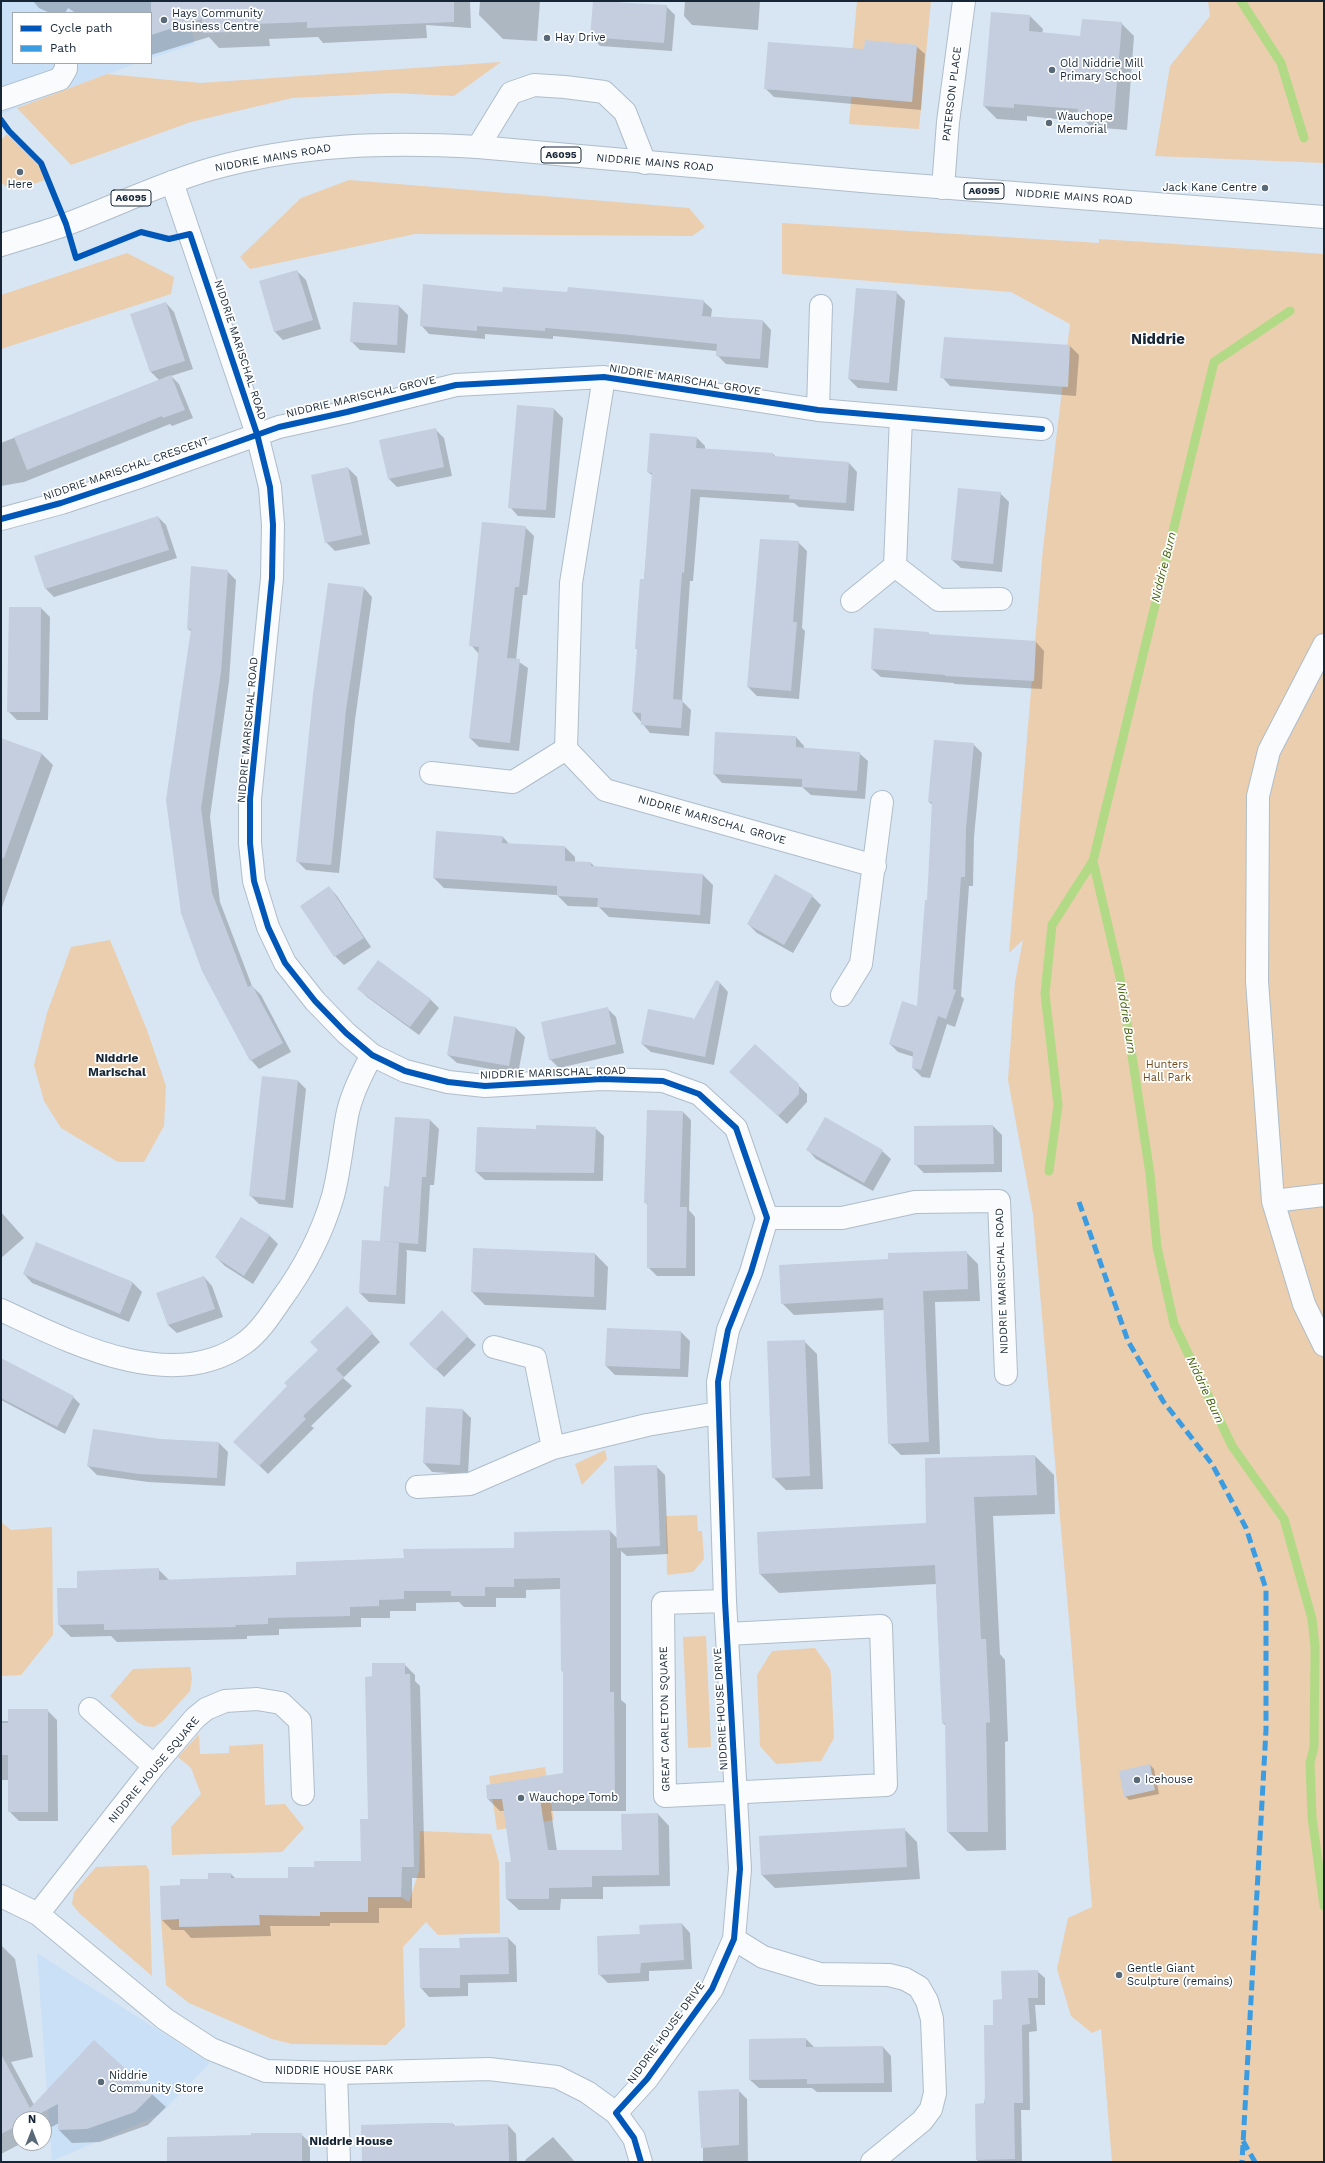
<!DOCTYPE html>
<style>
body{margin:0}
#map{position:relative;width:1325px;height:2163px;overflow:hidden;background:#d8e5f3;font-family:"Work Sans",sans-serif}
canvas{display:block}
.frame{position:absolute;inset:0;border:2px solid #162636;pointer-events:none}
.legend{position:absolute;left:12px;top:12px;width:140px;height:52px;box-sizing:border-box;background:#fff;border:1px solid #a2a8af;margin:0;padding:5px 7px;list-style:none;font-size:12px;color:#162636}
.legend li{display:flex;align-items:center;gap:8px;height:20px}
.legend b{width:20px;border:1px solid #a2a8af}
.north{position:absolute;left:12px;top:2111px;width:40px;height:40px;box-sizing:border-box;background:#fff;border:1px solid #a2a8af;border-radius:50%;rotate:0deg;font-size:11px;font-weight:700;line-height:16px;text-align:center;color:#162636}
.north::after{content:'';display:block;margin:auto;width:14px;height:18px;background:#5a6978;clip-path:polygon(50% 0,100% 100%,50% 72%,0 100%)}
</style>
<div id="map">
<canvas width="1325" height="2163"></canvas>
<div class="frame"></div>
<ul class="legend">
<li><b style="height:5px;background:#0057b8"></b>Cycle path</li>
<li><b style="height:5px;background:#3b9ce2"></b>Path</li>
</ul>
<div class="north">N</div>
</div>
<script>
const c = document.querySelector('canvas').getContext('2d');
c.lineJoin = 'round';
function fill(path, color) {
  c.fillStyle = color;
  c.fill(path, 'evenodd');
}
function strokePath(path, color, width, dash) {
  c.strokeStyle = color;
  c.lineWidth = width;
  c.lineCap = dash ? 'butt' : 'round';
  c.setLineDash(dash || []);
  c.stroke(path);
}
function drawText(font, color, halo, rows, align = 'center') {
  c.font = font + ' "Work Sans",sans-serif';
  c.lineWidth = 3.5;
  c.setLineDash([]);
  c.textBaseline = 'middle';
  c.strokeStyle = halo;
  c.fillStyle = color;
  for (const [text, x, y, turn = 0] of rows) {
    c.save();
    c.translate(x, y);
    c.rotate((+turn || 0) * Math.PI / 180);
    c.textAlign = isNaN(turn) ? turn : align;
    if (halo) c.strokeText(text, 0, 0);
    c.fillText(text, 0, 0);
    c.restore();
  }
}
const built = new Path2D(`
 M1,1H184L195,44L151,58V13H13V63H137L1,114Z
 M37,1953L210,2063L159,2115L52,2161Z`);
const green = new Path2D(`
 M857,1H931L919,129L849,124L852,89H849ZM865,41L917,45L912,102L861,98Z
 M1208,1H1324V163L1155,156L1170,66L1210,16Z
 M501,62L454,96L394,93L292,98L191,122L71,165L17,108L107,74L201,83Z
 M7,134L39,165L45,180C29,185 14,195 1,182V140Z
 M349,180L689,208L705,227L692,236L415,234L250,269L240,257L301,198Z
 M782,223L1099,243V239L1324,254V2162H1112L1101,2029L1092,2033L1071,2016L1057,1969L1068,1918L1092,1907L1071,1642L1033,1214L1008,1080L1015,982L1023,940L1009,953L1043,548L1070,324L1011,292L782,274Z
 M127,253L174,277L171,294L1,349V295Z
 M110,940L147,1030L166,1086L164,1126L144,1162H118L61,1128L44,1101L34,1065L47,1013L71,947Z
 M605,1450L607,1459L582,1485L575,1464Z
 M697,1515L698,1531H702L704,1559L693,1572L667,1575L666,1516Z
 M1,1522L11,1530L52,1527L53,1635L21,1675L1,1676Z
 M706,1636L711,1747L688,1748L683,1637Z
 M815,1648L830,1669L831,1675L834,1738L821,1761L776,1764L760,1746L757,1675L772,1651Z
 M190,1667L192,1678L190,1691L162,1722L154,1727L145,1726L137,1722L110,1696L133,1669Z
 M199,1734L200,1754L229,1753V1746L263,1744L265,1805L285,1804L304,1828L282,1852L172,1855L171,1827L201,1794L191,1768L178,1757Z
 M545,1767L554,1820L497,1830L489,1776Z
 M420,1831L491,1834L499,1862L500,1933L438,1935L426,1922L403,1947L405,2026L386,2045L292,2044L272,2039L189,2003L166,1985L161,1920L179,1919V1927L260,1925L259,1915L320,1916V1903L336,1912H368V1897H401L409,1902L419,1871Z
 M146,1865L149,1870L152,1976L79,1913L72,1904L74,1892L96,1867Z`);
const shadow = new Path2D(`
 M33,1H470L471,28L426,25L427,38L323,43L318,37L269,39L270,46L219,48L209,37L151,55V13H76L68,8L65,13H50L39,8Z
 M480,1H540L537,41L503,39L479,15Z
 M594,1L666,6L675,15L672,51L600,46L592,37Z
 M685,1H760L758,30L692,25L684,16Z
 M1030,16L1043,29L1042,34L1081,37L1121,23L1134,36L1127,130L1091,127L1086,122L1027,116V121L997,119L984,106Z
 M916,46L925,54L921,110L774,97L766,89L865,50Z
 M297,271L306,280L321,329L283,340L274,331Z
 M896,292L905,301L897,391L858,388L849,379Z
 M503,293H568L703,301L712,309L711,317L763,321L771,330L768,368L726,364L717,355V351L553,336V339L485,334V339L429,334L421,325Z
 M166,303L174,312L193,369L171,376L179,384L193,418L172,426L170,424L24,482L1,486V443L159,380L151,372Z
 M354,303L399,306L408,315L405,353L360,350L351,341Z
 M1070,346L1079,355L1076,396L950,386L942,377Z
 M554,409L563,418L555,518L518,516L510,507Z
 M435,429L444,438L452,476L397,487L389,479Z
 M697,438L705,446V450L773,454L776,457L849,463L857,472L854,511L799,507L794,503L700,497L693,581H690L682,701L691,710L689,736L650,733L633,712L638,650L636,648L644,580L653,476L648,472Z
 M348,468L357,477L370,544L335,551L326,542Z
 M1000,493L1009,502L1002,572L961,568L952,560Z
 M158,517L166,525L177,558L54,597L46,589L36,557Z
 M525,527L534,536L527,595H523L516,660L528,668L519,751L479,747L470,738L479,654L471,645Z
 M798,542L807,551L802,628L805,631L799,699L757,696L748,687Z
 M227,571L236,580L229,681L210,817L220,902L252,986L261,995L291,1052L259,1069L251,1060L182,913L192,632L188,629Z
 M364,588L372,597L355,720L339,873L306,870L297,861Z
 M10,608H41L50,617L48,720H17L8,711Z
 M928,633L930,635L1036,642L1044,651L1042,689L955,684L953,683L881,677L872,669Z
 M716,733L796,737L804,746V749L859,753L868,761L865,799L811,795L802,787L722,783L714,774Z
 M973,744L982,753L974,837L973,886H969L961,996L964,999L955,1027L947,1024L930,1078L922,1077L913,1068L914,1057L898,1052L890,1044L918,1007L928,901L933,805L929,802Z
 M1,752L42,754L53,765L1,910Z
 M437,832L503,837L510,845L565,847L575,857V862L591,863L596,868L703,875L713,885L710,924L609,917L599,907L568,906L557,895L444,888L434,878Z
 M329,887L337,896L371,947L344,965L335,956L301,906Z
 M812,896L821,905L793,953L757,933L748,924Z
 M720,983L728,992L714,1065L651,1052L642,1044L692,1019L694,1020Z
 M358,988L430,999L439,1008L419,1035L367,997Z
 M607,1008L616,1017L624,1053L559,1068L550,1059Z
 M455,1017L516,1028L525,1037L518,1074L457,1063L448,1055Z
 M739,1080L798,1085L807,1094V1102L787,1124Z
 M298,1081L306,1089L293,1208L259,1204L250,1195Z
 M683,1112L691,1120L689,1210L695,1217V1276H657L648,1267V1206L645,1202Z
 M396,1118L430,1120L439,1129L434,1185H430L426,1252L406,1250L407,1252L405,1304L369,1302L360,1293L384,1242Z
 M993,1126L1002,1135V1172L924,1173L915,1164Z
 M595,1128L604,1136L603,1181L485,1180L476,1172L537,1130Z
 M808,1150L882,1151L891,1159L873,1191L816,1159Z
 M1,1212L24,1238L1,1258Z
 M241,1218L270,1236L278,1244L253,1284L225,1266L216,1257Z
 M36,1244L133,1283L142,1292L129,1322L32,1283L24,1274Z
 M966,1252L978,1264L980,1301L935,1302L940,1454L901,1455L889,1443L884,1310L794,1315L782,1303L889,1260Z
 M595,1254L608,1267L606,1310L485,1305L472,1292Z
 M204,1277L212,1286L223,1317L177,1333L168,1325L157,1294Z
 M442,1312L476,1345L444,1377L410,1344Z
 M356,1316L380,1342L343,1378L352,1386L311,1426L314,1428L268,1474L235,1442Z
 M608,1329L681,1332L690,1341L688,1377L615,1375L606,1366Z
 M804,1341L817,1354L823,1489L786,1490L773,1477Z
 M1,1359L73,1397L80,1404L65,1434L1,1400Z
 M463,1410L471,1418L468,1474L432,1472L424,1463Z
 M161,1440L219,1443L228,1452L225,1486L148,1482L97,1475L88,1466Z
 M1035,1456L1054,1475L1055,1514L993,1516L1000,1654L1005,1660L1008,1741L1005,1742L1006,1850L967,1851L948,1832L946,1726L943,1723L936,1584L779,1593L760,1574L758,1533L927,1524Z
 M656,1466L665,1475L668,1554L627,1556L621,1551V1700L626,1704V1811H551L557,1851H623L658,1814L669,1826L670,1886L603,1887V1899H561L560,1910H519L507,1899L512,1862L505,1811H500L488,1799L564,1774V1673L562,1671L561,1589L526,1590V1598H496V1607H464L459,1602L416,1603V1611H390V1618H361V1627L279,1629V1635L247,1636V1639L117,1642L111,1636L71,1637L59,1625L78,1589L158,1569L170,1581L297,1576L405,1559L515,1549L610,1531L618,1539Z
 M404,1664L415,1675V1681L420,1686L425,1878H412V1908H379V1923H330V1926H270L271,1936L191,1938L184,1930H172L162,1920L181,1886L231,1874L236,1879H289L315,1868L362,1862L369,1820L373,1677Z
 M47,1710L57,1720L58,1821H19L9,1811V1780H1V1721H9Z
 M1150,1765L1154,1769L1159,1794L1129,1800L1125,1796Z
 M904,1829L917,1842L920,1879L775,1888L762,1875Z
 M682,1924L690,1933L692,1969L649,1971V1981L608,1983L599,1974L641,1935Z
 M508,1938L516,1946L517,1982L468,1983V1996L429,1997L421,1988L461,1949Z
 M2,1946L15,1959L33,2057L11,2062L34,2105L94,2041L166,2107L148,2125L100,2142L72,2143L59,2130V2123L44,2131V2119H20V2143H22L1,2154Z
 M1037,1971L1045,1978V2005H1035L1037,2031L1029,2032L1030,2110H1021L1022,2162H979L977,2160L994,2026L1003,2000Z
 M806,2039L814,2047H883L891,2056L892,2092H817L812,2088H759L750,2080Z
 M738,2090L747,2099L748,2162H703V2148Z
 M453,2124L456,2127L508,2125L516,2134L517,2162H363Z
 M301,2134L310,2143V2162H168Z
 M553,2137L575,2162H527L525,2160Z`);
const stream = new Path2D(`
 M1241,1L1281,63L1304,138
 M1093,861L1120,977L1150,1174L1157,1247L1174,1324L1232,1446L1284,1519L1312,1619L1315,1647L1314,1747L1310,1763L1312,1817L1324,1906
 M1049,1171L1058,1105L1045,994L1052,925L1093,861L1214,362L1290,311`);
const building = new Path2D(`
 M151,1H454V22L307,28V22L254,24L255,31L203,33L202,19L151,35Z
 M593,1L667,5L664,43L590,37Z
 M991,12L1030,15L1029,31L1080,36L1082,19L1122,22L1114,117L1077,114L1078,109L1014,104V108L983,106Z
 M865,40L917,45L912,102L764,89L768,42L864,49Z
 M297,270L313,320L274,332L259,281Z
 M423,284L502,292L503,287L567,292L568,287L704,300L702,316L763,320L760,359L716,356L717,344L621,334L545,328V331L477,326V331L420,326Z
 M856,288L897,291L889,383L848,379Z
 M166,302L185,361L150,372L130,314Z
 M353,302L399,305L397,345L350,342Z
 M944,337L1070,345L1068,387L940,378Z
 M171,375L185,410L163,418L162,416L27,470L14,437Z
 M517,405L554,408L546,510L508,508Z
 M436,428L444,467L388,479L379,440Z
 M650,433L697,437L696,448L773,453V456L849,462L846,503L789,499L790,495L691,489L684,573L682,572L673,699L683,700L681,728L641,725V713L632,712L637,649H635L640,579H644L652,473L647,472Z
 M348,467L362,535L325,543L311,475Z
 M958,488L1001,492L993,564L951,560Z
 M158,516L169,550L45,589L34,556Z
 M482,522L526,526L519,587H515L507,658L520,659L510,743L469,738L479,647L469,646Z
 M760,539L799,541L793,622H797L791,691L747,687Z
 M191,566L228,570L221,672L201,808L212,893L248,987L252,985L283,1043L250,1061L202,971L181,913L166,800L191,629H187Z
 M328,583L364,587L346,710L331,865L296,862L313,694Z
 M9,607H41L40,712H7Z
 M874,628L929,632L928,634L1036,641L1034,681L945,676V675L871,669Z
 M715,732L796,736V747L860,752L857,791L802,787V779L713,774Z
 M1,738L42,753L4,858H1Z
 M934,740L974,743L966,828L965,877H961L953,989L956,990L946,1019L938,1016L921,1070L912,1068L913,1052L889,1044L902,1001L917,1006L925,900H927L932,802H928Z
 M436,831L503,836L502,843L565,846V861L591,862V866L703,874L700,915L597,907L598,898L557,896V886L433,878Z
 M775,874L813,895L784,945L747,924Z
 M329,886L364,938L334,957L300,906Z
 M378,960L431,999L410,1027L357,989Z
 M716,980L720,982L705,1057L641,1044L648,1009L693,1018V1021Z
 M608,1007L616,1044L549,1060L541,1022Z
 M454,1016L516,1027L509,1066L447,1055Z
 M755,1044L799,1084V1094L778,1116L729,1072Z
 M262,1076L298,1080L285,1200L249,1196Z
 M647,1110L683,1111L680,1207H687L686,1268H647V1203H644Z
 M395,1117L430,1119L426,1177H422L418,1244L380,1241L384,1186L389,1187Z
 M825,1117L883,1150L864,1183L806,1150Z
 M536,1125L596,1127L594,1173L475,1172L477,1127L536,1129Z
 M993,1125L994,1164L914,1165V1126Z
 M241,1217L270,1235L244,1276L215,1257Z
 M362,1240L399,1242L396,1295L359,1293Z
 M36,1242L133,1282L120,1314L23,1274Z
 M473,1248L595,1253L594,1297L471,1292Z
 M967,1251L968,1289L923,1291L929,1442L888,1444L883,1298L781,1304L779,1265L888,1259V1253Z
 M204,1276L215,1309L168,1325L156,1293Z
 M347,1306L373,1333L336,1369L344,1377L303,1416L306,1419L259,1466L233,1442L287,1386L284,1383L318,1350L310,1342Z
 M442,1310L468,1336L435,1370L409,1344Z
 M607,1328L681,1331L680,1369L605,1366Z
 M805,1340L810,1476L772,1478L767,1341Z
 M1,1358L74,1396L57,1427L1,1398Z
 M426,1407L463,1409L460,1465L423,1463Z
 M93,1429L161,1439L219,1442L217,1478L138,1474L87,1466Z
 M1035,1455L1037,1495L974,1497L981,1639H986L990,1722L986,1723L988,1832H947L945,1723L942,1724L935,1565L759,1574L757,1532L926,1523L925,1458Z
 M657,1465L660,1546L617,1548L614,1466Z
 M610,1530V1692H614L615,1799H540L548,1850H622L621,1814L658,1813L659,1875L592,1876V1887L549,1888V1899H506L505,1862H511L502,1799H487L486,1785L563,1773V1671H561L560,1578L514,1579V1587H485V1596H451V1591H404V1599L379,1600V1606L350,1607V1616L268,1618V1624L235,1625L236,1627L104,1630V1624L58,1625L57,1588H77V1571L159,1568V1580L296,1575V1562L404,1558L403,1549L514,1548V1532Z
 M372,1663H405V1674H410L414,1867H402L401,1897H368V1912H320V1916L259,1915L260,1925L179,1927V1919L161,1920L160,1886L180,1885V1879H208V1873H231V1878H288V1867H314V1861H361L360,1819H368L365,1677L372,1676Z
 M8,1709H48V1812H8V1755H1V1723H8Z
 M1150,1764L1155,1790L1124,1797L1119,1771Z
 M905,1828L907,1867L761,1875L759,1836Z
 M682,1923L684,1960L641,1963L640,1973L598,1975L597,1936L640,1934L639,1925Z
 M508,1937L509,1974L460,1975V1988H420L419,1948H460L459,1938Z
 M1038,1970V1998H1028L1030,2024L1022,2025L1023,2103H1014L1015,2159L976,2160L975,2104L985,2103L984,2025H993V2000L1002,1999L1001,1971Z
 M806,2038V2047L883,2046L884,2083L807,2084V2079L749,2080V2039Z
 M94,2040L153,2094L135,2112L87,2129L58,2130V2104L30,2119H20V2124L1,2134V2054L30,2108Z
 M739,2089V2145L701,2148L698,2091Z
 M431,2123H453V2126L508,2124L509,2162H362L361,2125Z
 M251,2133H302V2162H167V2137L251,2135Z`);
const minor = new Path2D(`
 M1,99L60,79L66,69V63
 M478,147L511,93L534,85L565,87L604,92L625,112L645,163
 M172,182L257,434L270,487L273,525L272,578L250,799V843L254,881L268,927L285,963L315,1001L346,1033L372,1055L405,1071L448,1082L485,1086L602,1079L663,1081L699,1094L736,1128L767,1218
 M943,188L948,122L964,1
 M604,377L571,583L566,749L605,790L875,866
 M818,410L821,306
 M1,519L61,503L139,477L279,427L347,412L456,385L604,377L818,410L1042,429
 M895,566L939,600L1001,599
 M852,601L895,566L901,417
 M1324,645L1269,751L1258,796L1257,981L1273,1201L1304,1304L1324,1345
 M431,773L513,782L566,749
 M842,995L861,964L882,802
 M1273,1201L1324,1195
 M767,1218H842L915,1202L999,1201L1006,1374
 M1,1310C70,1342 171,1395 243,1344C258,1334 270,1316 280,1301C303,1270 322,1234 333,1196C340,1170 342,1143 347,1116C351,1095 362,1073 372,1055
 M494,1347L535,1358L553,1448L647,1425L718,1413
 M417,1487L470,1484L553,1448
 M725,1601L663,1603L665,1796L886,1785L881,1626L727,1634
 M90,1709L154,1766
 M1,1896L38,1914L165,2019L211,2049L266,2071L336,2073L489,2069L557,2077L587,2092L616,2113L634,2138L641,2162
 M38,1914L154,1766L195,1718L206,1709L225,1701L257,1699L281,1703L300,1721L303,1794
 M734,1939L763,1957L820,1974L889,1975L905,1979L919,1987L927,2001L932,2019L935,2093L931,2109L922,2121L872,2162
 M336,2073L339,2162
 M616,2113L647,2079L712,1989L734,1939L740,1869L725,1601L718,1382L728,1330L751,1272L767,1218`);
const major = new Path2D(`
 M1,245C23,238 46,232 67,224C115,206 162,183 211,169C300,144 387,142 478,147L873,182L1324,217`);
const quiet = new Path2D(`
 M1079,1202L1128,1341L1163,1401L1212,1464L1246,1528L1266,1589V1730L1242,2162
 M1243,2141L1255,2162`);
const cycleway = new Path2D(`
 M1,120L9,131L41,163L66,224L76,258L141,232L169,239L190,234L257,434L270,487L273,525L272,578L250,799V843L254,881L268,927L285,963L315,1001L346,1033L372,1055L405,1071L448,1082L485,1086L602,1079L663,1081L699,1094L736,1128L767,1218L751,1272L728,1330L718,1382L725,1601L740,1869L734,1939L712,1989L647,2079L616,2113L634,2138L641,2162
 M1,519L61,503L139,477L279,427L347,412L456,385L604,377L818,410L1042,429`);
const markers = [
 [164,20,4,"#5a6978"],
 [547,38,4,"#5a6978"],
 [1052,70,4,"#5a6978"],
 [1049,123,4,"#5a6978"],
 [20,172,4,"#5a6978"],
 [1265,188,4,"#5a6978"],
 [1137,1780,4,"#5a6978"],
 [521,1798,4,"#5a6978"],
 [1119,1975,4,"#5a6978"],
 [101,2082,4,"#5a6978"]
];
const shields = [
 [561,155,40],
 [984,191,40],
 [131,198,40]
];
const shieldNames = [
 ["A6095",561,155],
 ["A6095",984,191],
 ["A6095",131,198]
];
const poiNames = [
 ["Hays Community",172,14],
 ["Business Centre",172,27],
 ["Hay Drive",555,38],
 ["Old Niddrie Mill",1060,64],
 ["Primary School",1060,77],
 ["Wauchope",1057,117],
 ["Memorial",1057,130],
 ["Here",20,185,"center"],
 ["Jack Kane Centre",1257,188,"right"],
 ["Icehouse",1145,1780],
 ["Wauchope Tomb",529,1798],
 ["Gentle Giant",1127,1969],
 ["Sculpture (remains)",1127,1982],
 ["Niddrie",109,2076],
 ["Community Store",109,2089]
];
const streetNames = [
 ["PATERSON PLACE",952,94,-83],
 ["NIDDRIE MAINS ROAD",273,158,-10],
 ["NIDDRIE MAINS ROAD",655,163,5],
 ["NIDDRIE MAINS ROAD",1074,197,4],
 ["NIDDRIE MARISCHAL ROAD",240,350,72],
 ["NIDDRIE MARISCHAL GROVE",685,380,9],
 ["NIDDRIE MARISCHAL GROVE",361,397,-13],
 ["NIDDRIE MARISCHAL CRESCENT",126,469,-19],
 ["NIDDRIE MARISCHAL ROAD",248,730,-85],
 ["NIDDRIE MARISCHAL GROVE",712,820,16],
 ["NIDDRIE MARISCHAL ROAD",553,1073,-2],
 ["NIDDRIE MARISCHAL ROAD",1002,1281,-92],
 ["NIDDRIE HOUSE DRIVE",721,1709,-93],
 ["GREAT CARLETON SQUARE",665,1719,-91],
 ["NIDDRIE HOUSE SQUARE",154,1770,-50],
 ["NIDDRIE HOUSE DRIVE",666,2033,-54],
 ["NIDDRIE HOUSE PARK",334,2071]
];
const parkNames = [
 ["Hunters",1167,1065],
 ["Hall Park",1167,1078]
];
const waterNames = [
 ["Niddrie Burn",1164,567,-76],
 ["Niddrie Burn",1126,1018,81],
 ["Niddrie Burn",1205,1390,65]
];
const neighbourhoodNames = [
 ["Niddrie",117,1058],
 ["Marischal",117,1072],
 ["Niddrie House",351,2141]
];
const districtNames = [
 ["Niddrie",1158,340]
];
fill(built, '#cae0f6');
fill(green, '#eaceae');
fill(shadow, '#0003');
strokePath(stream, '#b2da86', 9);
fill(building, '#c4cede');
strokePath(minor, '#afbdca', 24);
strokePath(major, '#afbdca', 24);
strokePath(minor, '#f9fbfd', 22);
strokePath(major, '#f9fbfd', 22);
strokePath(quiet, '#3b9ce2', 5, [10, 5]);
strokePath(cycleway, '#0057b8', 6);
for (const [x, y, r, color] of markers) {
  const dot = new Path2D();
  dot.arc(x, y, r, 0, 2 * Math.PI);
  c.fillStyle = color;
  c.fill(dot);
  strokePath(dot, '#fff', 1.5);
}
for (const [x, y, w] of shields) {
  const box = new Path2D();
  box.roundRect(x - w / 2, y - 8, w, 16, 3);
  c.fillStyle = '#fff';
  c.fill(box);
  strokePath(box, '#162636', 1);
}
drawText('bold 10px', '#162636', null, shieldNames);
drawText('11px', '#162636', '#fff', poiNames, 'left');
drawText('11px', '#162636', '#fff', streetNames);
drawText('11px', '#704b1e', '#fff', parkNames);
drawText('italic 12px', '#436307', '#fff', waterNames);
drawText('bold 12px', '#162636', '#fff', neighbourhoodNames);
drawText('bold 15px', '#162636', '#fff', districtNames);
</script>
